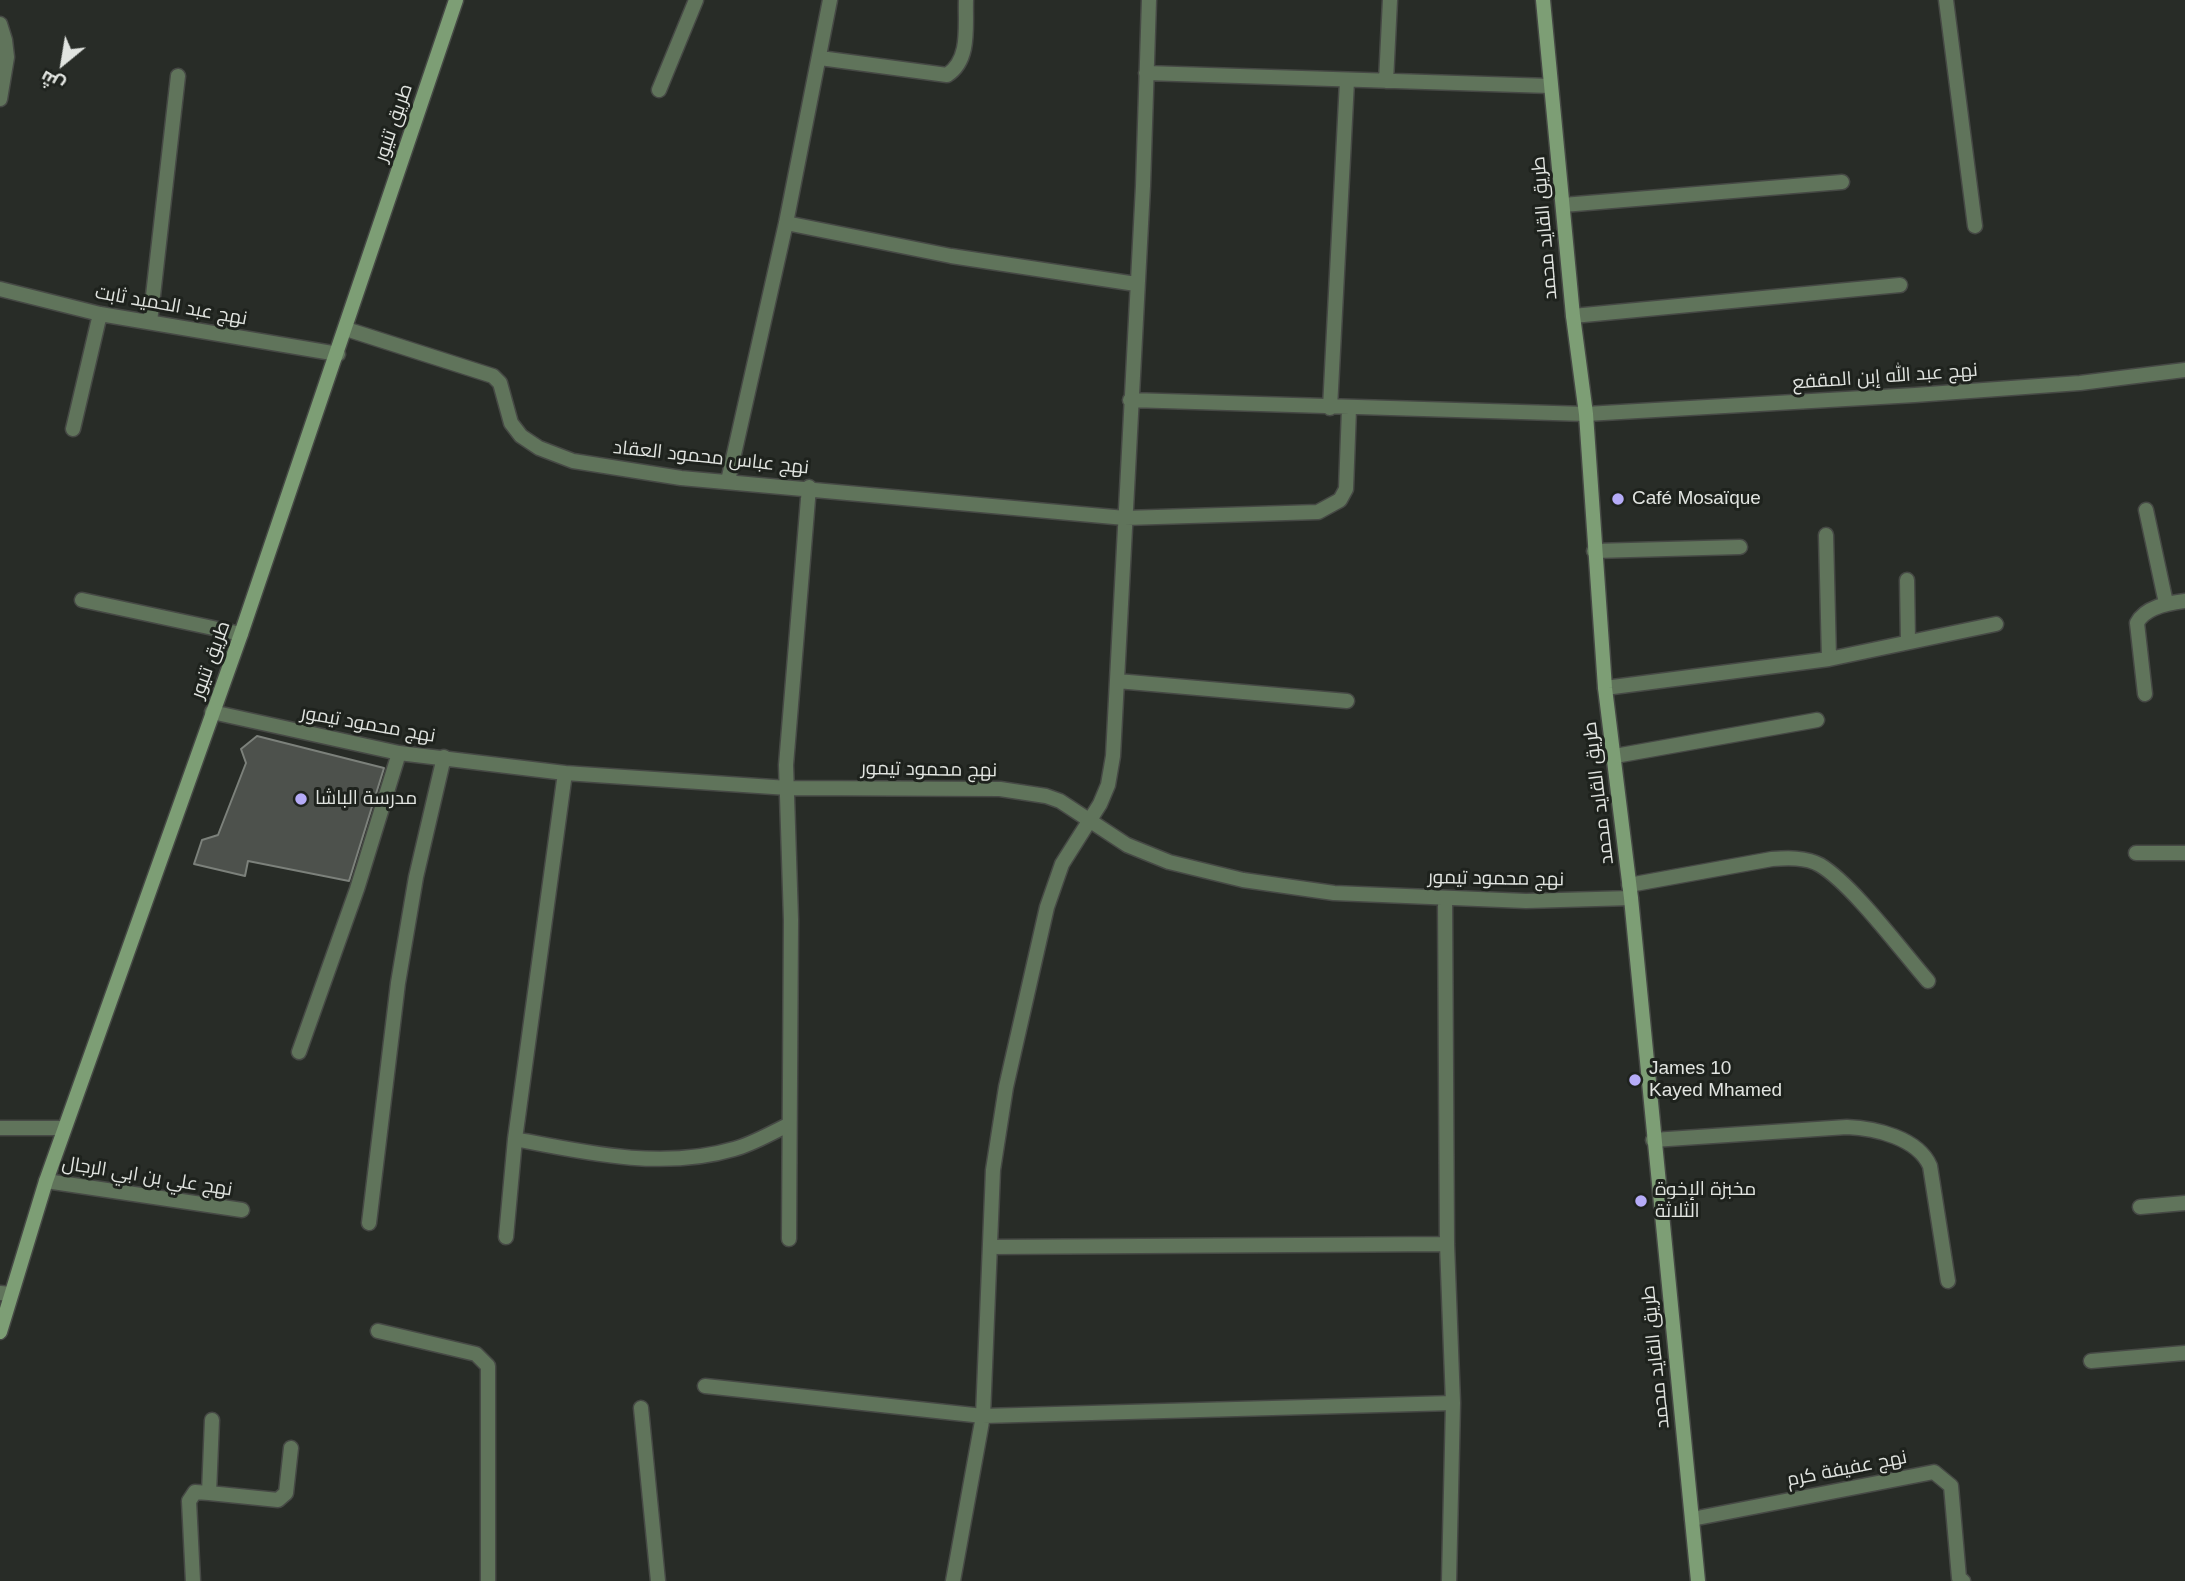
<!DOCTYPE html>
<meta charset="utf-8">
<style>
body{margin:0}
#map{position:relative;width:2185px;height:1581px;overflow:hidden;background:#282c27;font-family:Arial,Cairo,sans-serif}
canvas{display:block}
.north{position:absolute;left:28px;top:28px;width:70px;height:70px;-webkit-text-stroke:5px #1e221d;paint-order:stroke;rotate:210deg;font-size:19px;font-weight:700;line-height:28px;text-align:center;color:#e1e4e0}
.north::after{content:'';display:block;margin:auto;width:24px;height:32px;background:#e1e4e0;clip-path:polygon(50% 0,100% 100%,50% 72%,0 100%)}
</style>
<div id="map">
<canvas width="2185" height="1581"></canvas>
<div class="north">ش</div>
</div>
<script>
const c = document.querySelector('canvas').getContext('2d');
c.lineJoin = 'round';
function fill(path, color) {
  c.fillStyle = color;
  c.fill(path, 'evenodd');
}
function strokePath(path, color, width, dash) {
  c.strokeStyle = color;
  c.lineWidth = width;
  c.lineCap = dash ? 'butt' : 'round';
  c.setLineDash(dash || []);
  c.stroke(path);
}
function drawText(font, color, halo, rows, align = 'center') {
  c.font = font + ' Arial,Cairo,sans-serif';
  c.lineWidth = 6;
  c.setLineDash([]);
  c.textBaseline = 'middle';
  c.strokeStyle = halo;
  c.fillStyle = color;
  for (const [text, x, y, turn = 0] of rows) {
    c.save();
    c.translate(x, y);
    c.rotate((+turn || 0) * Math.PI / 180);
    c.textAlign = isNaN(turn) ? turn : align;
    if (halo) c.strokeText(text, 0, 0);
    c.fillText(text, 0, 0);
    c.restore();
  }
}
const building = new Path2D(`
 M257,736L384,768L349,881L248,861L245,876L194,864L202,840L218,835L246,763L241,749Z`);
const street = new Path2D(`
 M1946,0L1975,226
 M0,24L5,40
 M0,40H5L7,57L0,99
 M820,58L947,75C971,60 965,25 966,0
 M1146,73L1550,86
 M1386,81L1390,0
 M659,90L696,0
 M1563,205L1842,182
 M786,223L951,256L1136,284
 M0,289L100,314L338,354
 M1573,316L1900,285
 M150,322L178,76
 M346,329L493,376L500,383L511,423L521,436L539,448L573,461L681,478L1125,518L1318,512L1340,500L1346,489L1349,409
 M1130,400L1586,414L1915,395L2080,383L2185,370
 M1330,408L1347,81
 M73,429L100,314
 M728,481L786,223L830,0
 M2146,510L2166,603
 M1826,535L1829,659
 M1594,551L1740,547
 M1907,580L1908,641
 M82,600L241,634
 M1117,681L1347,701
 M1605,688L1829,659L1996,624
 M2145,694L2137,623C2145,607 2168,603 2185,601
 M212,712L399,753L565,773L788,788L1000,789L1046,796L1060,801L1127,845L1169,862L1243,880L1334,893L1526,901L1631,898
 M1615,756L1817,720
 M2136,853H2185
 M1629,885L1772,859C1787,858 1806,857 1820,865C1852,884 1901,950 1928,981
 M1445,899L1447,1244L1453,1403L1449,1581
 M299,1052L357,889L399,753
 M0,1128H64
 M515,1139C587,1153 663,1170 734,1149C753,1144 771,1133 788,1125
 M1653,1140L1847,1127C1875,1128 1918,1138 1930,1166L1948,1281
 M46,1181L242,1210
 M2140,1207L2185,1203
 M369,1223L398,983L416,877L444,757
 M506,1237L515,1139L565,773
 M789,1239L791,920L786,765L809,487
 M990,1247L1447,1244
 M0,1293L11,1294
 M378,1331L476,1354L488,1366V1581
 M2091,1361L2185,1353
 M705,1386L983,1416L1453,1403
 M641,1408L658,1581
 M209,1493L278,1500L286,1493L291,1448
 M1692,1519L1934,1472L1951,1486L1959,1578L1963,1581
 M193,1581L189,1501L195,1492L209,1493L212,1420
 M953,1581L983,1416L993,1170L1006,1087L1047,907L1062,864L1100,804L1108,785L1113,756L1143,186L1149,0`);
const secondary = new Path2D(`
 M1543,0L1573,316L1586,414L1605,688L1631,898L1698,1581
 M0,1332L46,1181L241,634L456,0`);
const markers = [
 [1618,499,7,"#b6acf8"],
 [301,799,7,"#b6acf8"],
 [1635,1080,7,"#b6acf8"],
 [1641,1201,7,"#b6acf8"]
];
const streetNames = [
 ["طريق تنيور",394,123,-71],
 ["طريق القايد محمد",1545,228,-95],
 ["نهج عبد الحميد ثابت",171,306,10],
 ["نهج عبد الله إبن المقفع",1885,377,-4],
 ["نهج عباس محمود العقاد",711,458,6],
 ["طريق تنيور",211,660,-70],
 ["نهج محمود تيمور",368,725,10],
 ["نهج محمود تيمور",929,770,1],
 ["طريق القايد محمد",1599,793,-97],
 ["نهج محمود تيمور",1496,879,1],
 ["نهج علي بن ابي الرجال",147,1177,9],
 ["طريق القايد محمد",1656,1357,-96],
 ["نهج عفيفة كرم",1847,1469,-11]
];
const poiNames = [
 ["Café Mosaïque",1632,499],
 ["مدرسة الباشا",315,799],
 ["James 10",1649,1069],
 ["Kayed Mhamed",1649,1091],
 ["مخبزة الإخوة",1655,1190],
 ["الثلاثة",1655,1212]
];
fill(building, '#4d514c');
strokePath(building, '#7c817b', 2);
strokePath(street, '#464945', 17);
strokePath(secondary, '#464945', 17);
strokePath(street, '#60745b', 14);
strokePath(secondary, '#7d9e75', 14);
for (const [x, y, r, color] of markers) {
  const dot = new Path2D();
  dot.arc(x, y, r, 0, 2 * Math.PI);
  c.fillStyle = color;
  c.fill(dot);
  strokePath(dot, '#1e221d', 2.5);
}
drawText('19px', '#e1e4e0', '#1e221d', streetNames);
drawText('19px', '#e1e4e0', '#1e221d', poiNames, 'left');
</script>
